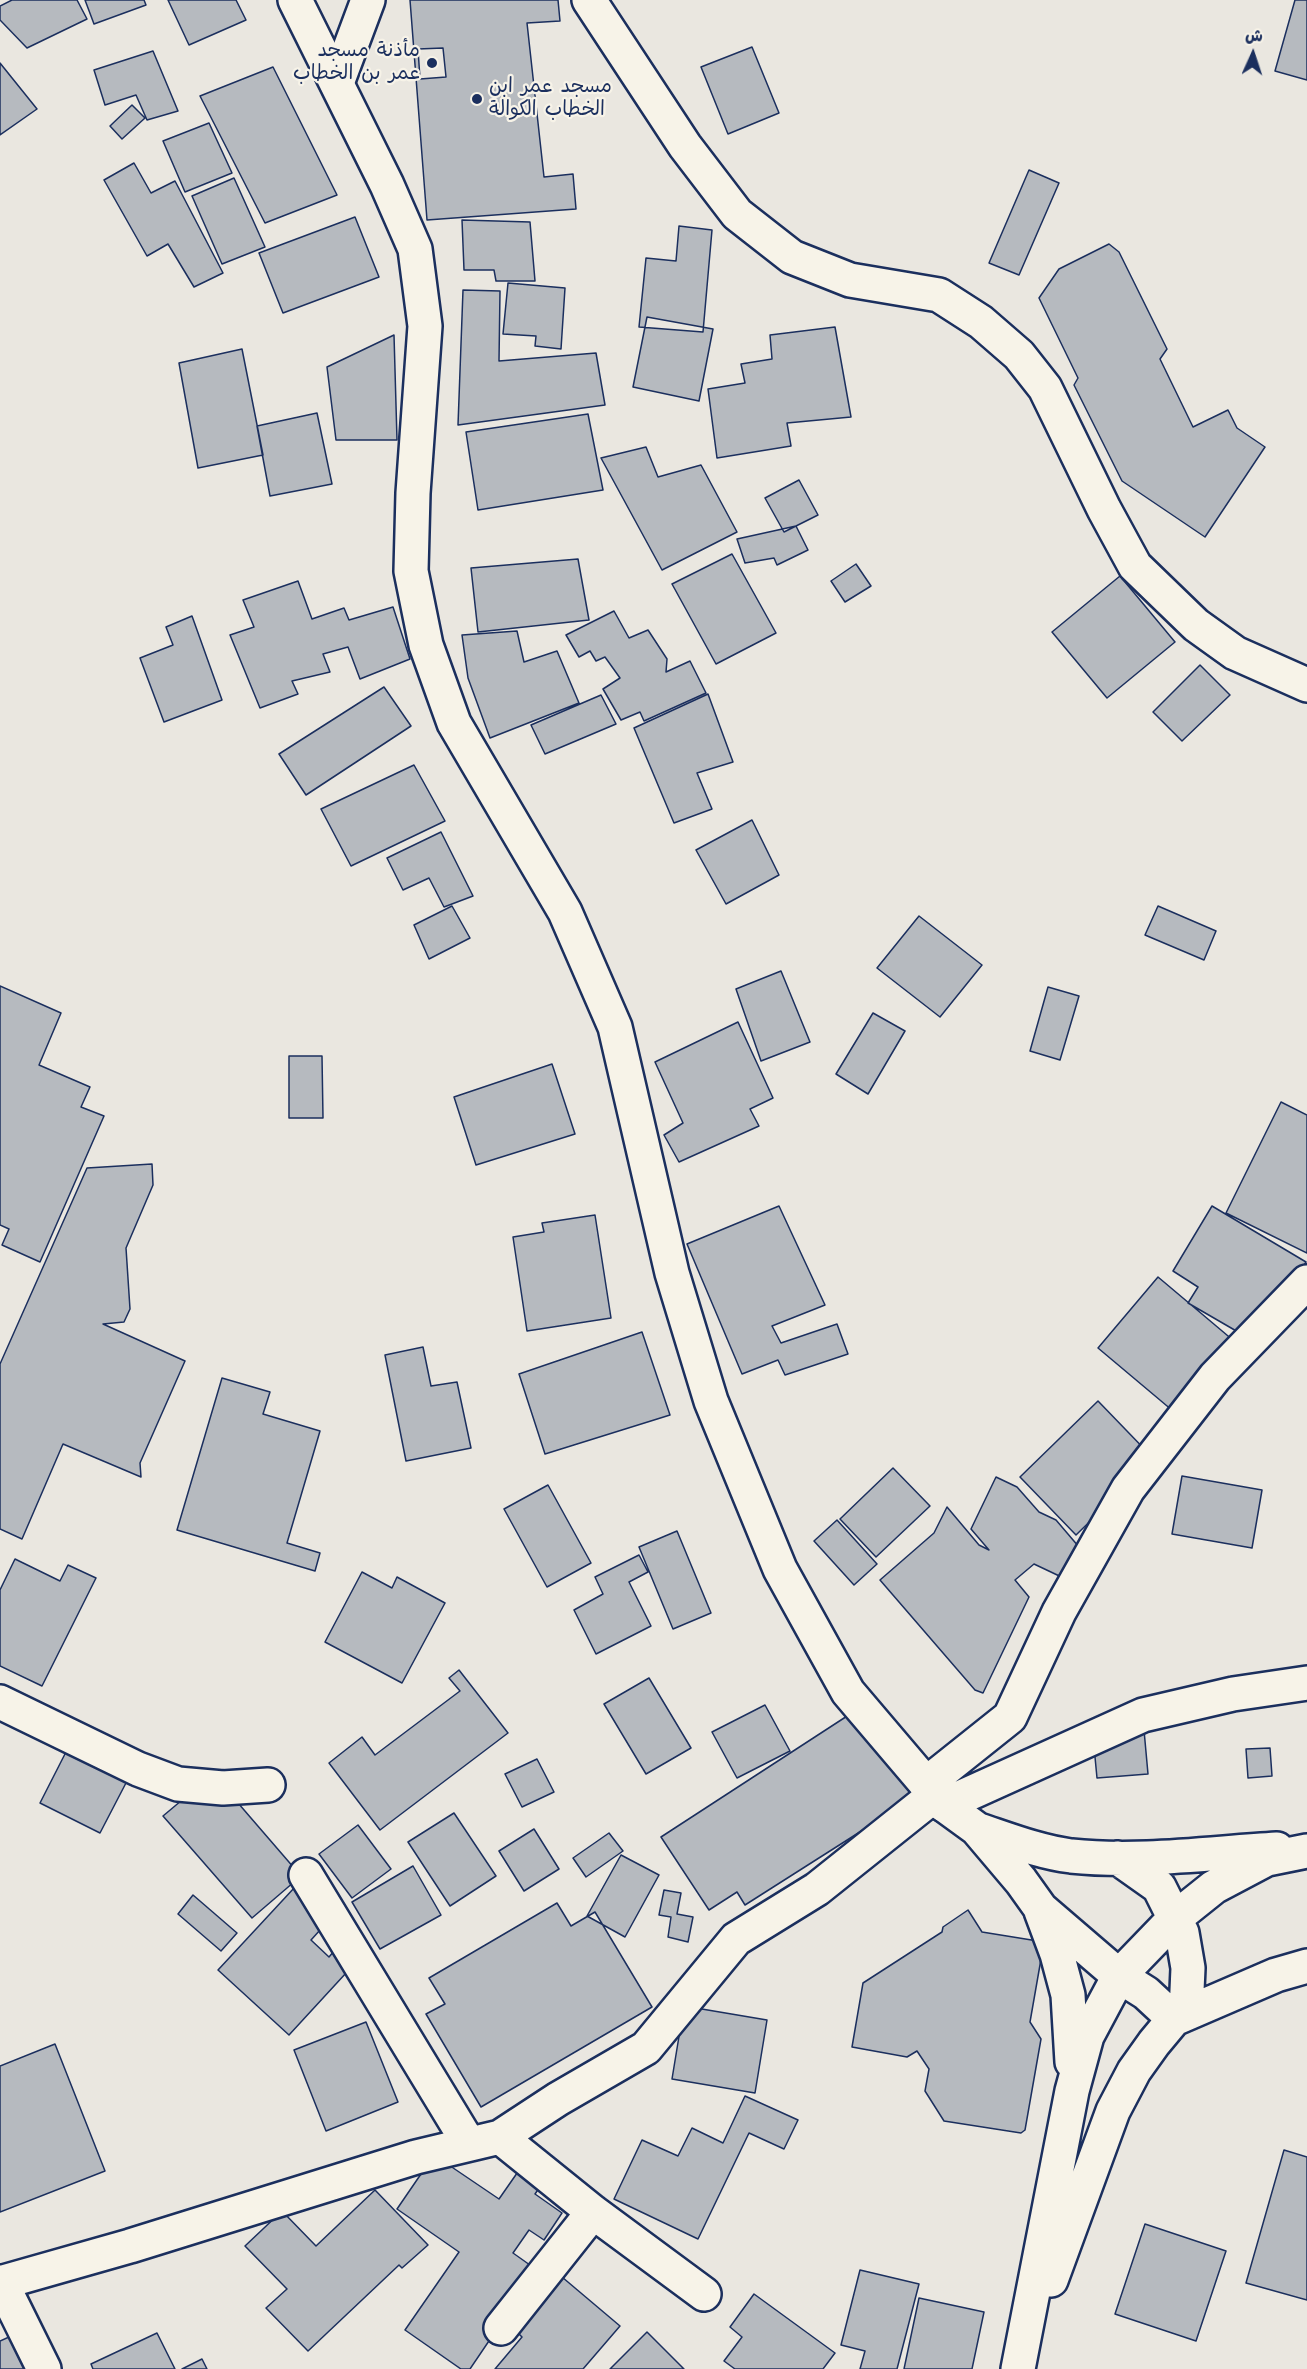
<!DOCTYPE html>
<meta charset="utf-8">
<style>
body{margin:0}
#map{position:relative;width:1307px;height:2369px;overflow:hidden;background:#eae7e0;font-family:"Architects Daughter","Playpen Sans Arabic",sans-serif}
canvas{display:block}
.north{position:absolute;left:1223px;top:24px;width:60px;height:60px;-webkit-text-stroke:4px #f7f3e8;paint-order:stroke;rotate:3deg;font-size:16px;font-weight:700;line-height:24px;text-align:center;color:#1b2f5e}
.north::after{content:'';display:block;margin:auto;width:21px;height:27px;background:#1b2f5e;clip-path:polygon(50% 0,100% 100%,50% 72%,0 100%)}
</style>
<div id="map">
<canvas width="1307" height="2369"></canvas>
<div class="north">ش</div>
</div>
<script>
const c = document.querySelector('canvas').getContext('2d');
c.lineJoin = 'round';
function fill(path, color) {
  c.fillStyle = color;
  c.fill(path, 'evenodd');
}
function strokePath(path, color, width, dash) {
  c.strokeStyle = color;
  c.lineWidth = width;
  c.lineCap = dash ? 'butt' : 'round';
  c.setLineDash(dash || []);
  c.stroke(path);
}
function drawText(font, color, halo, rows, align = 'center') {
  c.font = font + ' "Architects Daughter","Playpen Sans Arabic",sans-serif';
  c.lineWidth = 4.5;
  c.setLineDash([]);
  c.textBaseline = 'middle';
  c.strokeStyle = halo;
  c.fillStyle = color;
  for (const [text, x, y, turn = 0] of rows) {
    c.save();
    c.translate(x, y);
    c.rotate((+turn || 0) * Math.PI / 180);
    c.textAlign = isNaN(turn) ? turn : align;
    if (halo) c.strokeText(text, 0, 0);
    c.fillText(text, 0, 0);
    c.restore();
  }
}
const building = new Path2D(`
 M12,0H77L87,19L27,48L0,20V6Z
 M85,0H144L146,5L94,24Z
 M168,0H236L246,20L189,45Z
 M410,0H558L560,21L527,23L544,177L573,174L576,209L427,220Z
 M1295,0H1307V80L1275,71Z
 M752,47L779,113L728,134L701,67Z
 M443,48L446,77L420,79L418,49Z
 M153,51L178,111L147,120L136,95L105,105L94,70Z
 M0,63L37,109L0,135Z
 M273,67L337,195L265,223L200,96Z
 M132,105L145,118L122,139L110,126Z
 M209,123L232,173L185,192L163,141Z
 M134,163L151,193L175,181L223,273L194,287L168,244L147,256L104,180Z
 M1029,170L1059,183L1019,275L989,263Z
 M234,178L265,247L222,264L192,196Z
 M355,217L379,277L283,313L259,253Z
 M462,220L530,222L535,281H496L494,270H464Z
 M679,226L712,230L703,332L639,327L646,258L676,261Z
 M1109,244L1119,252L1167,349L1160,359L1193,427L1228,410L1237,428L1265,447L1205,537L1122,481L1074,385L1078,378L1039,298L1059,269Z
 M508,283L565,288L561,349L535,346L536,336L503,334Z
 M463,290L500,291L499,361L596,353L605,405L458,425Z
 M647,317L713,329L699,401L633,387Z
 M835,327L851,417L787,423L791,446L717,458L708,389L745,383L741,364L772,359L770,335Z
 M394,335L397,440H336L327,367Z
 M242,349L263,455L198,468L179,363Z
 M317,413L332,484L270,496L257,426Z
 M588,414L603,490L478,510L466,432Z
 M646,447L658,477L701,465L737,532L662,570L601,458Z
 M799,480L818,515L784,532L765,498Z
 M796,526L808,550L777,565L774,558L745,563L737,539Z
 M732,554L776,633L716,664L672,584Z
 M578,559L589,620L478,632L471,568Z
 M856,564L871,586L845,602L831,581Z
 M1120,576L1175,642L1107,698L1052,632Z
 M298,581L312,619L344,608L349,620L393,607L410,659L360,679L348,647L323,654L330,672L292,681L298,694L260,708L230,635L254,627L243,600Z
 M614,611L629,638L648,630L667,659L666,672L690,661L706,693L644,721L640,712L621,720L603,689L620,678L605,657L596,661L590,651L579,657L566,635Z
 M192,616L222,700L164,722L140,658L173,645L166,627Z
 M517,631L524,662L557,651L579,703L490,738L468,678L462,635Z
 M1200,665L1230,695L1182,741L1153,712Z
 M384,687L411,726L306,795L279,754Z
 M708,694L733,762L697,773L712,809L674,823L634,728Z
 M601,695L616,724L545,754L531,725Z
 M414,765L445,821L351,866L321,809Z
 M752,820L779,875L726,904L696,850Z
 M441,832L473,896L444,907L429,878L403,890L387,858Z
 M452,906L470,938L429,959L414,925Z
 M1158,906L1216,931L1204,960L1145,935Z
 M919,916L982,965L940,1017L877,968Z
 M781,971L810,1042L761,1061L736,989Z
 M0,986L61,1013L39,1065L90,1087L81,1107L104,1116L40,1262L2,1245L9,1229L0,1225Z
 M1048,987L1079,996L1060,1060L1030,1051Z
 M873,1013L905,1031L868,1094L836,1074Z
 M738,1022L773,1098L750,1109L759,1126L679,1162L664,1135L683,1123L655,1062Z
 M289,1056H322L323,1118H289Z
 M552,1064L575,1134L476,1165L454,1097Z
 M1281,1102L1307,1115V1253L1226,1213Z
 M152,1164L153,1185L126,1248L130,1309L124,1322L103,1324L185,1361L140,1463L141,1477L63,1444L22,1539L0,1529V1364L87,1168Z
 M779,1206L825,1305L772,1326L781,1343L837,1324L848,1354L785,1375L778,1360L742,1374L687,1244Z
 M1212,1206L1306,1262L1257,1343L1188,1303L1198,1287L1173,1271Z
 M595,1215L611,1318L527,1331L513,1237L544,1232L542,1223Z
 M1158,1277L1234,1341L1173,1411L1098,1348Z
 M642,1332L670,1415L545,1454L519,1374Z
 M423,1347L431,1386L457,1382L471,1448L406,1461L385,1355Z
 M222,1378L270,1392L263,1414L320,1431L287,1543L320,1553L315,1571L177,1530Z
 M1098,1401L1154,1459L1076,1535L1020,1477Z
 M893,1468L930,1506L876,1557L840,1519Z
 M1182,1476L1262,1490L1252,1548L1172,1534Z
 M996,1477L1017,1487L1039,1512L1056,1520L1085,1554L1072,1582L1034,1564L1015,1580L1029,1597L983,1693L975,1690L880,1580L934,1533L947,1507L979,1545L989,1550L971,1529Z
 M548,1485L591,1563L547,1587L504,1509Z
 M837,1520L877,1564L854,1585L814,1541Z
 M677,1531L711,1613L673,1629L639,1547Z
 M639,1555L648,1572L629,1582L651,1626L596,1654L574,1610L603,1594L595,1577Z
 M15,1559L60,1581L68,1565L96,1578L42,1686L0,1666V1590Z
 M362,1572L392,1588L397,1577L445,1603L402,1683L325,1642Z
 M459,1670L508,1733L380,1830L329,1763L362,1737L375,1755L460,1691L449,1678Z
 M649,1678L691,1748L646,1774L604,1704Z
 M765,1705L790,1751L737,1778L712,1732Z
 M861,1707L918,1795L745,1905L737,1892L709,1910L661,1837Z
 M1144,1730L1148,1774L1097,1778L1093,1736Z
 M1270,1748L1272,1776L1248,1778L1246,1749Z
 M67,1750L127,1781L100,1833L40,1803Z
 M537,1759L554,1792L522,1807L505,1774Z
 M213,1774L301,1876L252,1918L163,1816Z
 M454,1813L496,1876L450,1906L408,1842Z
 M358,1825L391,1869L352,1898L319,1854Z
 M534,1829L559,1869L524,1891L499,1851Z
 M609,1833L623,1851L586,1877L573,1858Z
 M621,1855L659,1875L625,1937L587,1916Z
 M413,1866L441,1915L380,1949L352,1902Z
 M295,1887L330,1919L311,1940L329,1957L340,1944L358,1960L289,2035L218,1970Z
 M664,1890L681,1893L677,1914L693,1917L688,1942L668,1937L671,1917L659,1915Z
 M193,1895L237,1933L221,1951L178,1914Z
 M557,1903L571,1926L595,1912L652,2007L481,2107L426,2014L445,2004L429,1978Z
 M968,1910L982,1932L1044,1942L1030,2022L1041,2039L1025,2130L1021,2133L944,2121L925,2091L929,2069L917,2051L907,2057L852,2047L863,1983L942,1932L943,1927Z
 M684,2006L767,2020L755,2093L672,2079Z
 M366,2022L398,2102L326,2131L294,2050Z
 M55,2044L105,2171L0,2212V2066Z
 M745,2096L798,2120L784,2149L749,2133L698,2239L614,2199L642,2140L678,2156L692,2128L723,2143Z
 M1284,2150L1307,2157V2300L1246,2283Z
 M434,2155L499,2199L522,2166L544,2181L535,2194L562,2213L544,2240L529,2230L513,2253L537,2270L470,2369H461L405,2330L459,2252L397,2209Z
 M375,2190L428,2245L402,2268L399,2265L308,2351L266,2308L287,2289L245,2246L282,2211L316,2246Z
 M1145,2224L1226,2251L1196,2341L1115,2314Z
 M860,2270L919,2284L897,2369H860L865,2351L841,2345Z
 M562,2277L620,2326L583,2369H495L522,2337L516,2331Z
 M754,2294L835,2353L823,2369H735L724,2361L742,2337L730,2327Z
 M919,2298L984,2312L972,2369H904Z
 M20,2332L36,2369H0V2341Z
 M647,2332L684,2369H610Z
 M157,2333L175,2369H93L91,2364Z
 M202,2359L207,2369H182Z`);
const minor = new Path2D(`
 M589,0L685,146L737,214L792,257L850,280L939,295L981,322L1019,355L1045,388L1104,509L1135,566L1196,625L1235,653L1307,685
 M337,83L368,0
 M0,1702L138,1769L178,1784L223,1788L268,1785
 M926,1784L1010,1717L1059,1612L1128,1489L1215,1377L1307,1282
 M944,1805L1143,1715L1233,1694L1307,1683
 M306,1875L469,2144
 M500,2137L593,2212L704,2294
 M1,2282L44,2369
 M0,2283L130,2246L416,2157L500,2137L558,2099L646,2048L736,1939L817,1889L936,1794
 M501,2328L593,2212`);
const secondary = new Path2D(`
 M295,0L387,185L415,249L425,326L413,493L411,571L426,645L454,723L565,912L615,1027L672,1273L711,1401L780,1569L848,1692L944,1805L977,1829L1021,1881L1041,1909L1119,1976L1146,1993L1174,2019
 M979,1830C1009,1840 1040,1852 1071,1856C1139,1863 1209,1853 1277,1849
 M1118,1858L1159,1887L1182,1933L1188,1968L1186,2013
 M1041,1911L1057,1954L1068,1995L1072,2062
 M1051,2280L1113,2111L1134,2071L1154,2043L1174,2019L1276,1975L1307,1966
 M1018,2369L1072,2091L1087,2036L1119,1976L1174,1919L1214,1887L1267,1859L1307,1851`);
const markers = [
 [432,63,6,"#1b2f5e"],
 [477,99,6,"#1b2f5e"]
];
const poiNames = [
 ["مأذنة مسجد",420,52],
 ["عمر بن الخطاب",420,75],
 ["مسجد عمر ابن",489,88,"left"],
 ["الخطاب الكوالة",489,111,"left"]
];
fill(building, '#b6babf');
strokePath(building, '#1b2f5e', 1.5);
strokePath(minor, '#1b2f5e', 38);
strokePath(secondary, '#1b2f5e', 38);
strokePath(minor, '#f7f3e8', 33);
strokePath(secondary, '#f7f3e8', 33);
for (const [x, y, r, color] of markers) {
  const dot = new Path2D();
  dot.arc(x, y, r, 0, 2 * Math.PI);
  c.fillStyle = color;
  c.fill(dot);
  strokePath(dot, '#f7f3e8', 2);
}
drawText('20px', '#1b2f5e', '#f7f3e8', poiNames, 'right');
</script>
